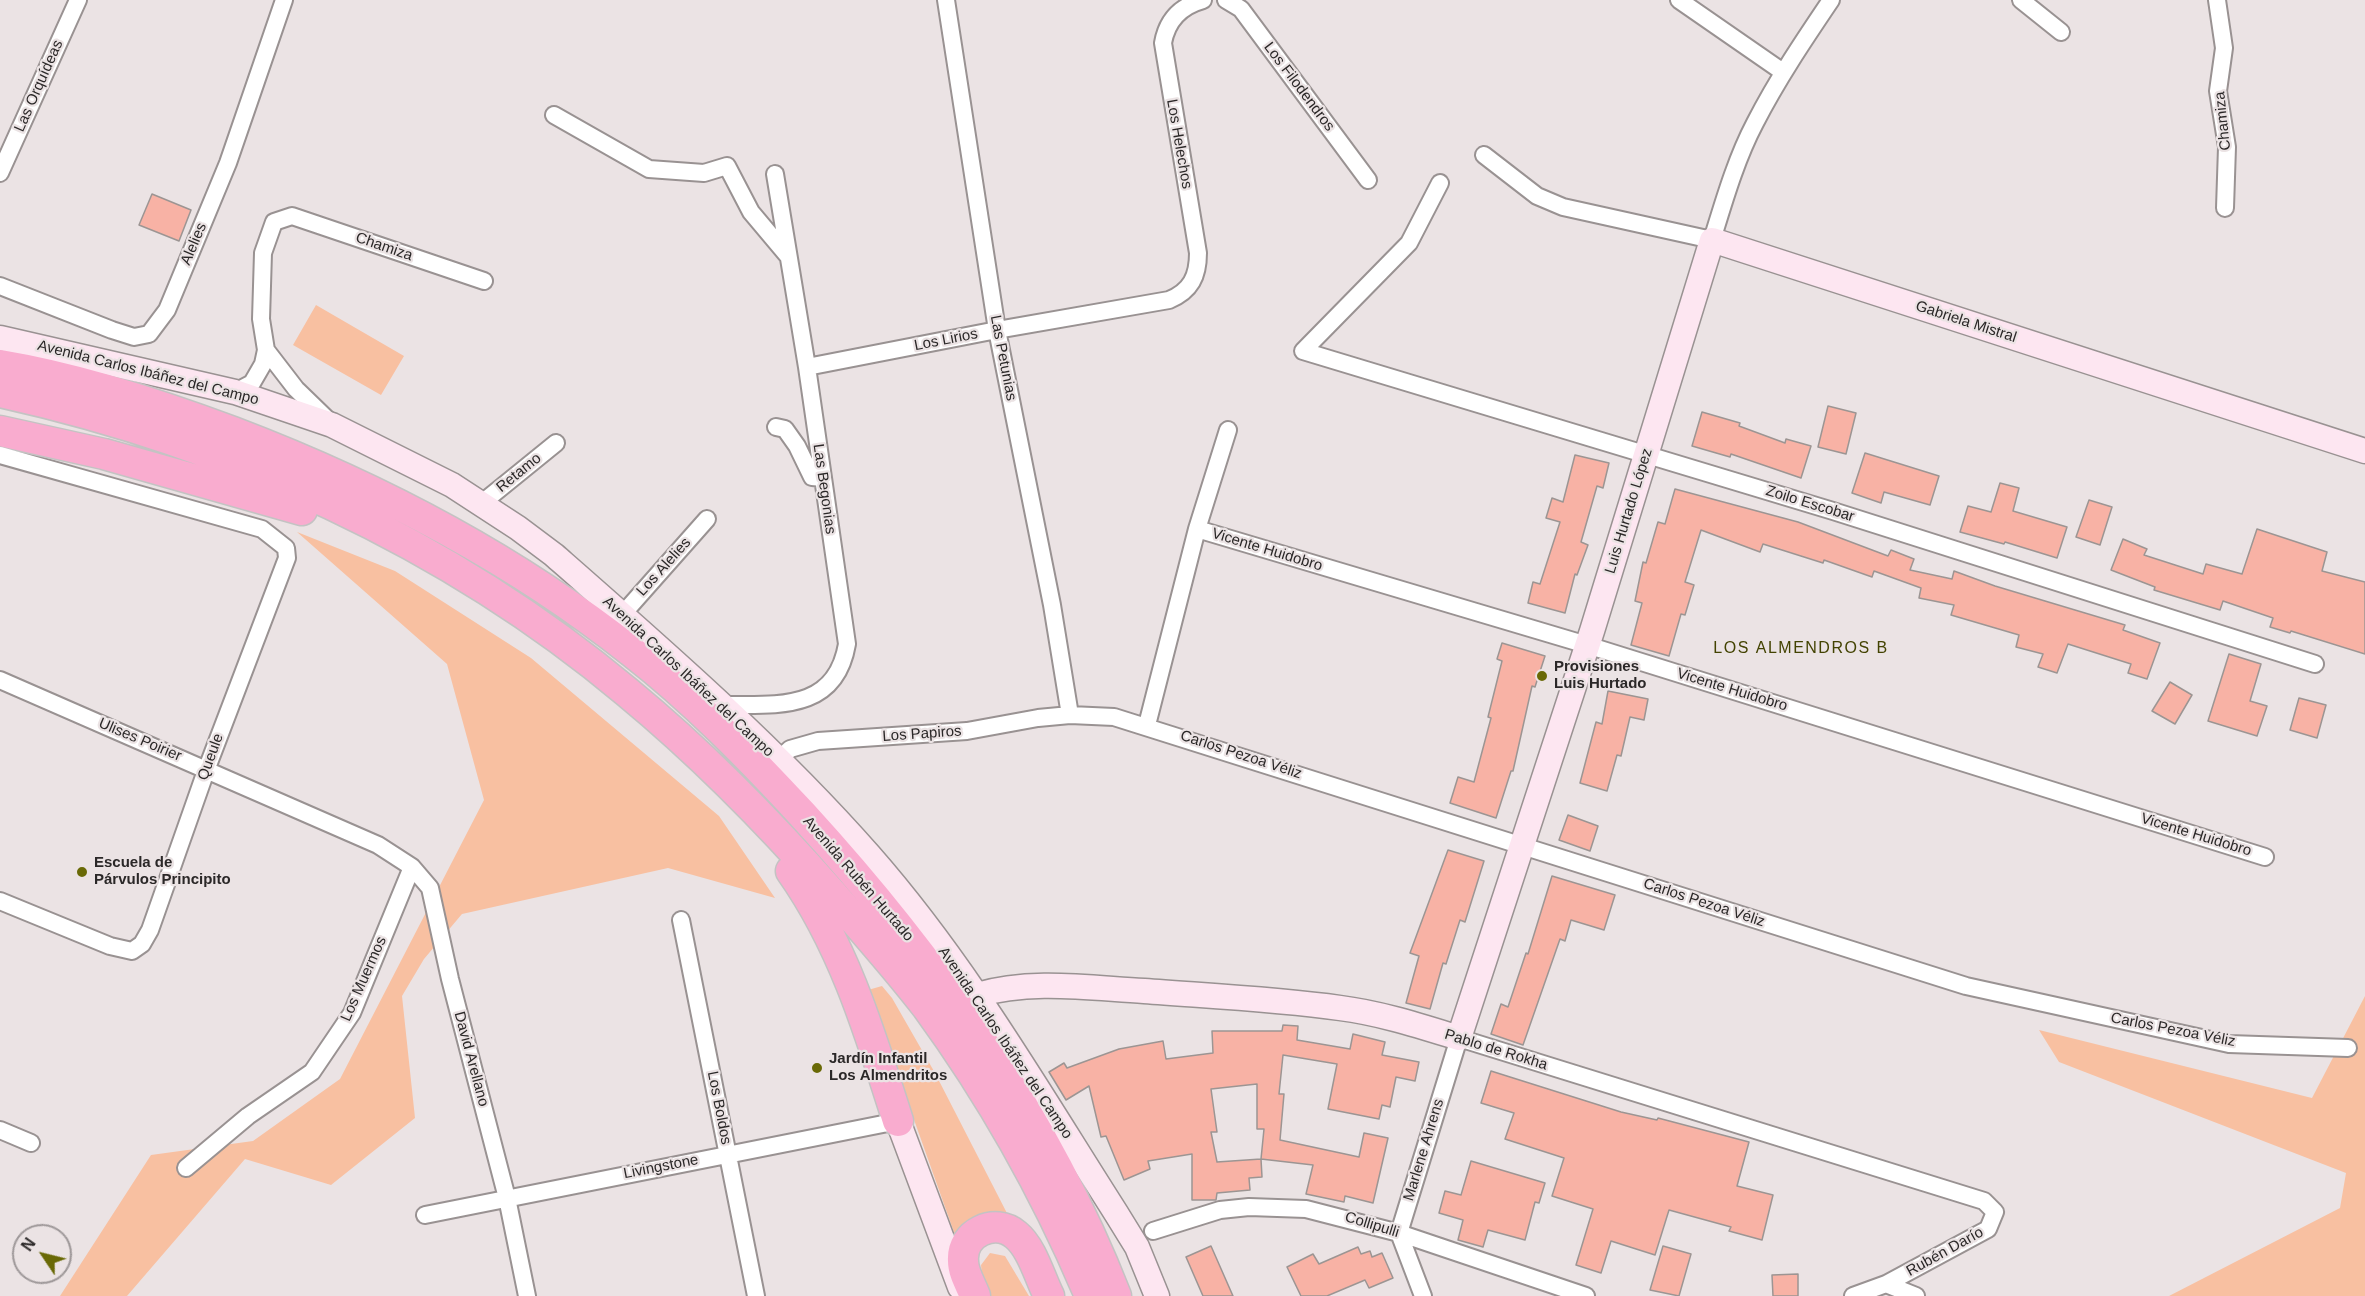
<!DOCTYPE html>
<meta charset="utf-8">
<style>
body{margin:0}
#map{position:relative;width:2365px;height:1296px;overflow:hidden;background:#ebe3e4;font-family:Arial,sans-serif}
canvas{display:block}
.north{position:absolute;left:12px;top:1224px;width:60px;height:60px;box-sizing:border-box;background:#ebe3e4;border:2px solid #9e9899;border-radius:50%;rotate:305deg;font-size:16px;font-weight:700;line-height:24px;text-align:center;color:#2b2828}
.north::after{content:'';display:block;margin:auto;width:21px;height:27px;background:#696906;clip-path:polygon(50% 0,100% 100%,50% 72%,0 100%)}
</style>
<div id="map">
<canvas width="2365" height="1296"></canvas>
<div class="north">N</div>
</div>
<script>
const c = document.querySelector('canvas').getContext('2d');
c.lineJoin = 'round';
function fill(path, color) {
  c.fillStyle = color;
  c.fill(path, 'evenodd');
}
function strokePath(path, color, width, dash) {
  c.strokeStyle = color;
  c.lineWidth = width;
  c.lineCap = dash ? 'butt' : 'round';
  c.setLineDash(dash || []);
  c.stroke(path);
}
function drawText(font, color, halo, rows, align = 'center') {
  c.font = font + ' Arial,sans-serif';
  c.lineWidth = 4.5;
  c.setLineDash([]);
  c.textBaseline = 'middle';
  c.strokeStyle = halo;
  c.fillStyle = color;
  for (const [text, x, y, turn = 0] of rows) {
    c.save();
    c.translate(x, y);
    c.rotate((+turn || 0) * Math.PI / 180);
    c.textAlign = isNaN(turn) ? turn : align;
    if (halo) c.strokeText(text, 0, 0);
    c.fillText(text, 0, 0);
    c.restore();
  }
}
const green = new Path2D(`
 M316,305L404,356L381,395L293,345Z
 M297,532L395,571L531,658L719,816L775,898L668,868L462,914L424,959L402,996L415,1118L331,1185L245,1159L127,1296H60L151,1155L253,1141L340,1079L484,800L447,664Z
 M882,986L892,998L935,1073L1011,1221L956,1238L868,990Z
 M2365,996V1296H2169L2340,1208L2346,1173L2059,1062L2039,1030L2312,1098Z
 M990,1253L1005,1256L1029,1296H984L981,1265Z`);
const building = new Path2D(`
 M152,194L191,210L179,241L139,225Z
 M1828,406L1856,413L1846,454L1818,447Z
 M1702,412L1740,423L1739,426L1785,443L1786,439L1811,446L1801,478L1731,454L1730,457L1692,446Z
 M1865,453L1939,476L1930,505L1884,492L1881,503L1852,493Z
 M1575,455L1609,463L1603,488L1597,486L1581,542L1588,545L1577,575L1575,574L1565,613L1528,603L1533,582L1540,584L1560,522L1546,518L1552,498L1563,502Z
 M2000,483L2019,488L2013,511L2067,527L2057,558L2005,542L2004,544L1960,532L1968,506L1991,512Z
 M1675,489L1798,522L1888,556L1891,550L1914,559L1910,570L1952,579L1954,571L1995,586L2125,625L2123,630L2160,643L2147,679L2128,673L2131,664L2068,644L2057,673L2038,667L2043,654L2016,647L2019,635L1951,615L1954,605L1919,598L1921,588L1874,571L1872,577L1824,560L1823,563L1763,544L1760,552L1701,530L1685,582L1694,585L1685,615L1681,614L1669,656L1631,645L1642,603L1635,601L1643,562L1646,563L1658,522L1665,524Z
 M2089,500L2112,507L2100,545L2076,537Z
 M2257,529L2327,552L2322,571L2365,582V654L2291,631L2290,633L2270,627L2273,618L2223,601L2220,610L2154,590L2155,587L2111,570L2123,539L2147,549L2144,555L2203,574L2206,564L2242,574Z
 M1502,643L1545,656L1535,687L1532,686L1513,771H1511L1496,818L1450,803L1458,777L1474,782L1491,718L1488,717L1502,661L1497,659Z
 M2229,654L2261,664L2250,701L2267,706L2257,736L2208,721Z
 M2170,682L2192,695L2175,724L2152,711Z
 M1608,691L1648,699L1644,720L1630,717L1621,756L1617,755L1607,791L1580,783L1596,722L1602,724Z
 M2299,698L2326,705L2317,738L2290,730Z
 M1568,815L1598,826L1590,851L1559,840Z
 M1448,850L1484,861L1465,922L1460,920L1446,964L1443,963L1430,1009L1406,1003L1419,956L1410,953Z
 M1552,876L1615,895L1604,930L1571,920L1565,941L1560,939L1523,1045L1491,1034L1501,1004L1508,1007L1526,953L1528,954Z
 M1283,1025L1298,1026L1297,1040L1350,1049L1353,1034L1385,1042L1382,1055L1419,1062L1415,1081L1396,1077L1390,1107L1382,1105L1379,1119L1328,1109L1337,1064L1283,1055L1279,1094H1284L1280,1140L1359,1157L1364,1133L1388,1138L1373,1203L1345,1196L1344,1202L1306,1194L1313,1165L1261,1159L1262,1177L1249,1178L1250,1190L1217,1193L1216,1200H1192V1154L1148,1161L1150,1169L1124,1180L1106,1136L1101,1137L1089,1086L1066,1100L1049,1072L1064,1063L1067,1068L1119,1049L1163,1041L1166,1059L1213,1053L1212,1031H1282ZM1257,1084V1129H1264L1261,1159L1217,1162L1211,1132H1217L1211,1089Z
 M1491,1071L1621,1112L1657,1120L1658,1118L1749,1142L1737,1186L1773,1195L1762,1240L1729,1231L1731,1227L1669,1210L1655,1255L1611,1241L1601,1273L1576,1265L1593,1209L1552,1196L1564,1158L1505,1139L1514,1113L1481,1103Z
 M1471,1161L1545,1183L1539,1203L1535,1202L1525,1240L1488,1230L1483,1247L1458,1240L1463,1220L1439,1213L1445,1191L1461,1195Z
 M1211,1246L1233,1296H1203L1186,1257Z
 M1663,1246L1691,1254L1679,1296L1650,1290Z
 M1358,1247L1361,1254L1370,1251L1372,1257L1382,1253L1393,1278L1369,1288L1365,1280L1327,1296H1301L1287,1267L1313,1254L1319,1264Z
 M1798,1274V1296H1773L1772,1275Z`);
const street = new Path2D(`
 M946,0L997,330L1052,605L1070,715
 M1226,0L1241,9L1368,180
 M1679,0L1783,72
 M2021,0L2061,32
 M2217,0L2224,48L2218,91L2227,147L2225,208
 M554,115L649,169L704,173L727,166L751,212L788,256
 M1484,155L1537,196L1563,207L1712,240C1724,201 1736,159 1755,123C1777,80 1804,40 1831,0
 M0,173L78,0
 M1440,183L1409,243L1303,351L1833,511L2315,664
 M0,286L112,330L134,337L149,334L167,310L228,163L284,0
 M266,350L296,389L329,421
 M807,367L997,330L1169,300C1191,291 1198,276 1198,253L1163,43C1167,20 1181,6 1203,0
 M235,392L252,383L263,364L266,350L261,319L263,253L274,222L292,216L484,281
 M776,427L785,429L797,446L812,477L823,478
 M0,455L262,529L286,548L287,558L207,768L150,930L142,944L132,951L110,946L0,901
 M482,503L556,443
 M1197,529L1587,645L2265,857
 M622,615L707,519
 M0,680L378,845L412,867L430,888L450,979L507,1198L527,1296
 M718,705C774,704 835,714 847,644L807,367L775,174
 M1147,725L1197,529L1228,430
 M778,760L790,749L818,741L967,731L1038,718L1070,715L1114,717L1966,986L2229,1044L2348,1048
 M681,920L756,1296
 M0,1130L31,1143
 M186,1168L248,1116L312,1072L352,1013L412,867
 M425,1215L898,1121
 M1153,1231L1220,1210L1249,1207L1306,1209L1399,1233L1586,1296
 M1886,1284L1916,1296
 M1423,1296L1399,1233L1459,1038L1984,1201L1995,1212L1988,1229L1886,1284L1853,1296`);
const secondary = new Path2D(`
 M0,338L235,392L332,425L452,485L518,528L554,555C660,648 776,749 869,855C965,964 1038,1091 1116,1213L1137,1247L1157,1296
 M977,995C1031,979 1089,988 1144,991C1209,996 1275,999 1340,1008C1380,1013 1420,1026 1459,1038L1592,631L1712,240L2365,451
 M898,1121L960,1287`);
const highway = new Path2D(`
 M0,365C79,378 158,404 233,432C375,486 513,558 632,652C694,700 749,757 802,814C933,957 1045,1115 1116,1296
 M0,392C227,442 448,542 627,692C701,753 769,822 832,894C864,931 897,968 927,1007C992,1096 1047,1194 1090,1296
 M0,431L104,454L302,510
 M791,871C844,946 870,1033 898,1121
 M975,1296C971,1285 963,1273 963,1261C961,1233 995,1217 1016,1235C1032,1248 1040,1278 1049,1296`);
const markers = [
 [1542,676,6,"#696906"],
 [82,872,6,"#696906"],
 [817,1068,6,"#696906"]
];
const streetNames = [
 ["Las Orquídeas",39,86,-66],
 ["Los Filodendros",1299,87,53],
 ["Chamiza",2223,121,-96],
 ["Los Helechos",1179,144,80],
 ["Alelies",194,244,-67],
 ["Chamiza",384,247,19],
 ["Gabriela Mistral",1966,322,18],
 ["Los Lirios",946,340,-11],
 ["Las Petunias",1003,358,79],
 ["Avenida Carlos Ibáñez del Campo",148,373,14],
 ["Retamo",519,473,-39],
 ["Las Begonias",824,489,82],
 ["Zoilo Escobar",1810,504,17],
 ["Luis Hurtado López",1629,511,-73],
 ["Vicente Huidobro",1267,550,17],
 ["Los Alelies",664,567,-48],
 ["Avenida Carlos Ibáñez del Campo",688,677,43],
 ["Vicente Huidobro",1732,690,17],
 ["Los Papiros",922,734,-4],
 ["Ulises Poirier",140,740,23],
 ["Carlos Pezoa Véliz",1241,755,18],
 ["Queule",211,757,-70],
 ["Vicente Huidobro",2196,835,17],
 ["Avenida Rubén Hurtado",858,879,49],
 ["Carlos Pezoa Véliz",1704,903,18],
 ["Los Muermos",364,979,-66],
 ["Carlos Pezoa Véliz",2173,1030,11],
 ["Avenida Carlos Ibáñez del Campo",1005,1043,56],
 ["Pablo de Rokha",1496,1050,17],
 ["David Arellano",471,1059,75],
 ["Los Boldos",719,1108,79],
 ["Marlene Ahrens",1424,1150,-73],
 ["Livingstone",661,1167,-11],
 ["Collipulli",1372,1225,17],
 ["Rubén Darío",1945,1252,-29]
];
const poiNames = [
 ["Provisiones",1554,667],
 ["Luis Hurtado",1554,684],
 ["Escuela de",94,863],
 ["Párvulos Principito",94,880],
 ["Jardín Infantil",829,1059],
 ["Los Almendritos",829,1076]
];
const neighbourhoodNames = [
 ["LOS ALMENDROS B",1801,649]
];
fill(green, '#f8c0a1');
fill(building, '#f8b2a5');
strokePath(building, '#9c9593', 1.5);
strokePath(street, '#999292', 20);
strokePath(secondary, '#999292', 27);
strokePath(highway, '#c4c3c3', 33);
strokePath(street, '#fff', 16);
strokePath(secondary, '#fde6f1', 24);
strokePath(highway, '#f9accf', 30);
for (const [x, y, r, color] of markers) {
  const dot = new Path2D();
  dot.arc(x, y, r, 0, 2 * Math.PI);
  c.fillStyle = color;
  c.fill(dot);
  strokePath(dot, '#ebe3e4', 2);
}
drawText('15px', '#2b2828', '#ebe3e4', streetNames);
drawText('bold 15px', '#2b2828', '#ebe3e4', poiNames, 'left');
c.letterSpacing = '1.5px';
drawText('16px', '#434302', '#ebe3e4', neighbourhoodNames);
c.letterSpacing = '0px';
</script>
